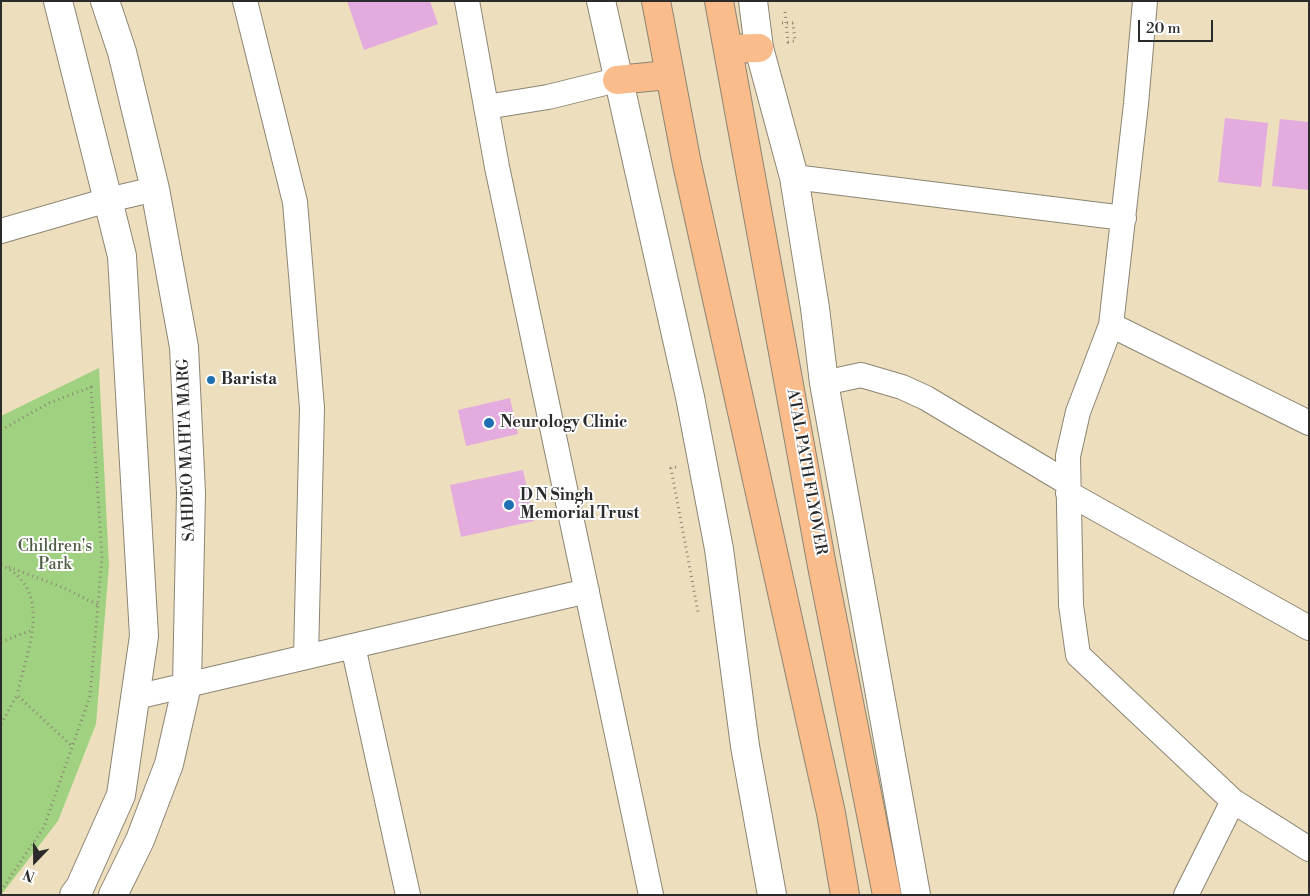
<!DOCTYPE html>
<style>
body{margin:0}
#map{position:relative;width:1310px;height:896px;overflow:hidden;background:#eddfbd;font-family:"Libre Bodoni",serif}
canvas{display:block}
.frame{position:absolute;inset:0;border:2px solid #2b2b2b;pointer-events:none}
.north{position:absolute;left:10px;top:836px;width:50px;height:50px;-webkit-text-stroke:4px #fff;paint-order:stroke;rotate:202deg;font-size:14px;font-weight:700;line-height:20px;text-align:center;color:#2b2b2b}
.north::after{content:'';display:block;margin:auto;width:18px;height:22px;background:#2b2b2b;clip-path:polygon(50% 0,100% 100%,50% 72%,0 100%)}
.scale{position:absolute;left:1138px;top:20px;width:75px;height:22px;box-sizing:border-box;border:2px solid #2b2b2b;border-top:0;padding-left:6px;font-size:15px;line-height:18px;white-space:nowrap;color:#2b2b2b;-webkit-text-stroke:4px #fff;paint-order:stroke}
</style>
<div id="map">
<canvas width="1310" height="896"></canvas>
<div class="frame"></div>
<div class="north">N</div>
<div class="scale">20 m</div>
</div>
<script>
const c = document.querySelector('canvas').getContext('2d');
c.lineJoin = 'round';
function fill(path, color) {
  c.fillStyle = color;
  c.fill(path, 'evenodd');
}
function strokePath(path, color, width, dash) {
  c.strokeStyle = color;
  c.lineWidth = width;
  c.lineCap = dash ? 'butt' : 'round';
  c.setLineDash(dash || []);
  c.stroke(path);
}
function drawText(font, color, halo, rows, align = 'center') {
  c.font = font + ' "Libre Bodoni",serif';
  c.lineWidth = 4;
  c.setLineDash([]);
  c.textBaseline = 'middle';
  c.strokeStyle = halo;
  c.fillStyle = color;
  for (const [text, x, y, turn = 0] of rows) {
    c.save();
    c.translate(x, y);
    c.rotate((+turn || 0) * Math.PI / 180);
    c.textAlign = isNaN(turn) ? turn : align;
    if (halo) c.strokeText(text, 0, 0);
    c.fillText(text, 0, 0);
    c.restore();
  }
}
const green = new Path2D(`
 M99,368L109,565L96,724L58,821L1,895V416Z`);
const building = new Path2D(`
 M347,1H430L438,24L364,50Z
 M1225,118L1268,123L1261,187L1218,182Z
 M1280,119L1309,122V190L1272,186Z
 M510,398L518,434L466,446L458,410Z
 M523,470L534,521L461,537L450,485Z`);
const path = new Path2D(`
 M782,23H793
 M1,430L49,403L91,387L102,558L90,696L44,827L1,891
 M676,467L671,468L698,612
 M1,565C55,590 27,650 17,695
 M9,567L64,588L98,605
 M1,642L32,630
 M1,724L17,695L72,746`);
const minor = new Path2D(`
 M245,1L295,202L312,408L306,657
 M467,1L497,167L651,895
 M1145,1L1136,104L1111,325L1078,412L1068,456L1071,605L1078,655L1233,801L1309,849
 M486,107L548,97L617,80
 M794,177L1124,218
 M1,231L108,200L155,189
 M1111,325L1309,423
 M824,383L861,375L902,387L926,398L1068,483
 M1068,493L1309,628
 M353,646L408,895
 M136,697L587,591
 M1186,895L1233,801`);
const tertiary = new Path2D(`
 M58,1L122,256L144,636L121,795L80,887L74,895
 M105,1L122,52L155,189L184,347L191,493L187,685L169,764L140,840L113,895
 M601,1L690,397L719,549L745,746L772,895
 M753,1L759,48L794,177L815,308L824,383L916,895`);
const primary = new Path2D(`
 M656,1L687,164L831,813L845,895
 M719,1L822,566L887,895
 M728,49L759,48
 M617,80L668,75`);
const pathBridge = new Path2D(`
 M785,12L788,42L795,41L793,23`);
const markers = [
 [211,380,5,"#1f6fb2"],
 [489,423,6,"#1f6fb2"],
 [509,505,6,"#1f6fb2"]
];
const poiNames = [
 ["Barista",221,380],
 ["Neurology Clinic",500,423],
 ["D N Singh",520,496],
 ["Memorial Trust",520,514]
];
const streetNames = [
 ["SAHDEO MAHTA MARG",187,450,-92],
 ["ATAL PATH FLYOVER",806,472,80]
];
const parkNames = [
 ["Children's",55,547],
 ["Park",55,565]
];
fill(green, '#a0d180');
fill(building, '#e3abde');
strokePath(minor, '#8c8574', 26);
strokePath(tertiary, '#8c8574', 30);
strokePath(primary, '#8c8574', 30);
strokePath(path, '#8c8574', 3, [1, 4]);
strokePath(minor, '#fff', 24);
strokePath(tertiary, '#fff', 28);
strokePath(primary, '#fabc8b', 28);
strokePath(pathBridge, '#8c8574', 3, [1, 4]);
for (const [x, y, r, color] of markers) {
  const dot = new Path2D();
  dot.arc(x, y, r, 0, 2 * Math.PI);
  c.fillStyle = color;
  c.fill(dot);
  strokePath(dot, '#fff', 2);
}
drawText('bold 16px', '#2b2b2b', '#fff', poiNames, 'left');
drawText('16px', '#2b2b2b', '#fff', streetNames);
drawText('16px', '#4e5d44', '#fff', parkNames);
</script>
